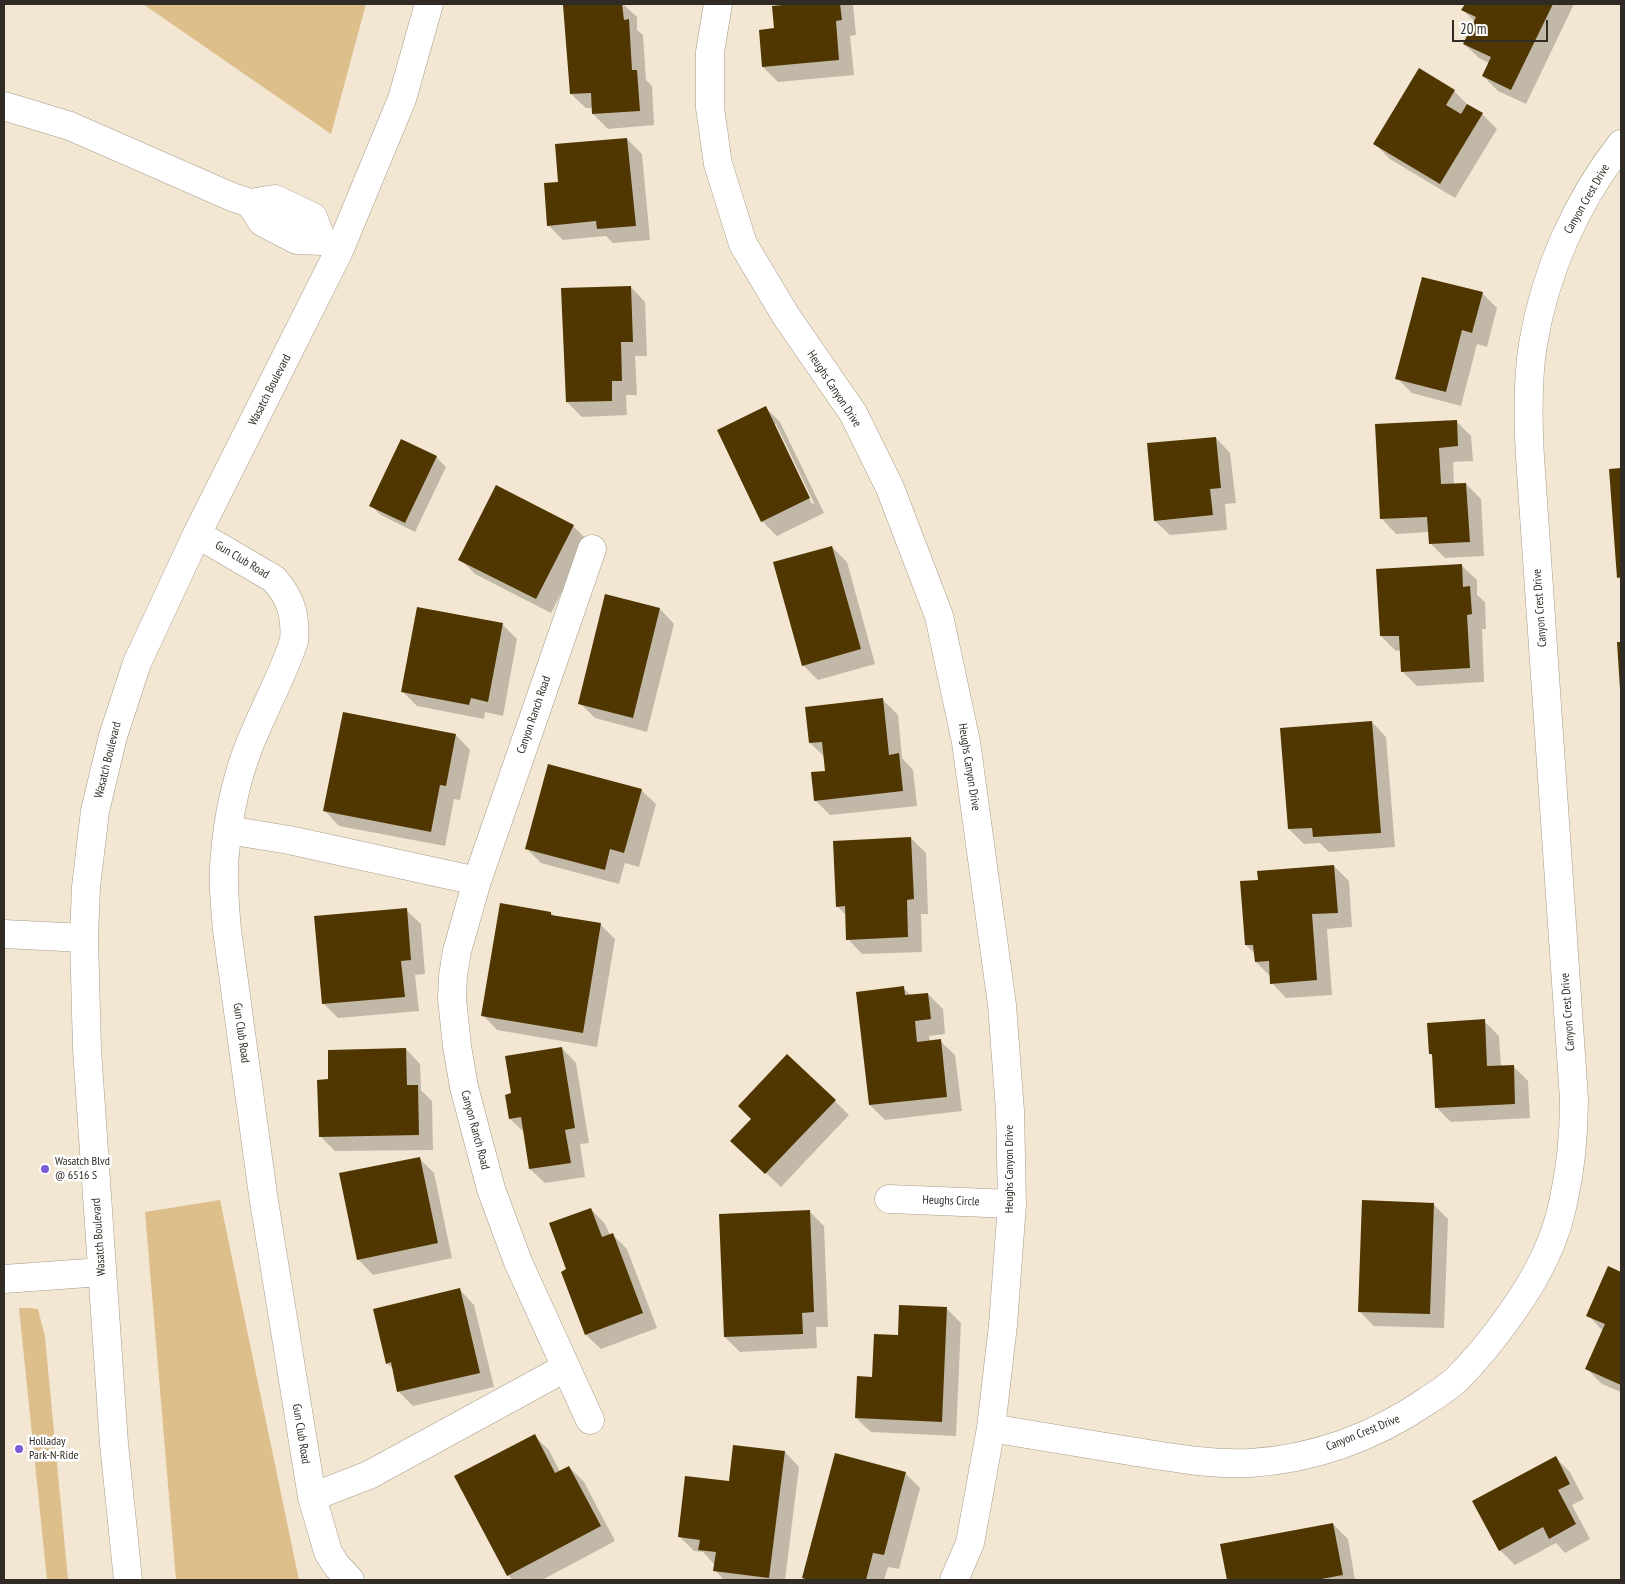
<!DOCTYPE html>
<style>
body{margin:0}
#map{position:relative;width:1625px;height:1584px;overflow:hidden;background:#f3e7d3;font-family:"PT Sans Narrow",sans-serif}
canvas{display:block}
.frame{position:absolute;inset:0;border:5px solid #302c25;pointer-events:none}
.scale{position:absolute;left:1452px;top:20px;width:96px;height:22px;box-sizing:border-box;border:2px solid #302c25;border-top:0;padding-left:6px;font-size:15px;line-height:18px;white-space:nowrap;color:#302c25;-webkit-text-stroke:4px #fff;paint-order:stroke}
</style>
<div id="map">
<canvas width="1625" height="1584"></canvas>
<div class="frame"></div>
<div class="scale">20 m</div>
</div>
<script>
const c = document.querySelector('canvas').getContext('2d');
c.lineJoin = 'round';
function fill(path, color) {
  c.fillStyle = color;
  c.fill(path, 'evenodd');
}
function strokePath(path, color, width, dash) {
  c.strokeStyle = color;
  c.lineWidth = width;
  c.lineCap = dash ? 'butt' : 'round';
  c.setLineDash(dash || []);
  c.stroke(path);
}
function drawText(font, color, halo, rows, align = 'center') {
  c.font = font + ' "PT Sans Narrow",sans-serif';
  c.lineWidth = 5;
  c.setLineDash([]);
  c.textBaseline = 'middle';
  c.strokeStyle = halo;
  c.fillStyle = color;
  for (const [text, x, y, turn = 0] of rows) {
    c.save();
    c.translate(x, y);
    c.rotate((+turn || 0) * Math.PI / 180);
    c.textAlign = isNaN(turn) ? turn : align;
    if (halo) c.strokeText(text, 0, 0);
    c.fillText(text, 0, 0);
    c.restore();
  }
}
const green = new Path2D(`
 M143,4H366L331,134Z
 M220,1200L299,1580H176L145,1212Z
 M19,1308H31L38,1309L45,1337L68,1580H47Z`);
const shadow = new Path2D(`
 M602,4H623L637,17V30L643,35L646,80L652,86L654,125L608,129L593,114V108H586L571,94L565,6Z
 M783,4H853L856,35L850,36L854,75L778,82L763,67Z
 M1466,4H1574L1526,104L1498,91L1483,76L1489,63L1479,58L1464,44L1475,22L1463,10Z
 M1454,91L1469,106L1482,114L1497,129L1455,198L1390,159L1375,144Z
 M627,139L642,154L650,240L613,243L606,236L563,240L548,225L559,183Z
 M631,287L645,302L647,356H635L637,395H626L627,415L582,417L567,402Z
 M1482,293L1497,308L1487,347L1477,344L1461,406L1412,393L1397,378Z
 M766,408L780,422L824,513L777,536L762,521ZM773,424H776L814,503L812,504Z
 M1456,421L1471,436L1473,461L1453,462L1454,485L1466,484L1481,499L1484,556L1445,558L1430,543L1429,532L1396,534L1382,519Z
 M1216,438L1230,453L1236,503L1225,504L1227,530L1170,535L1155,521Z
 M436,457L446,467L415,532L381,515L371,506Z
 M1621,469V580L1618,577L1610,470Z
 M573,526L588,541L551,613L475,574L460,559Z
 M832,547L847,562L875,664L818,680L803,665Z
 M1462,566L1477,580V595L1485,602L1486,629H1482L1484,682L1417,686L1402,671L1401,650L1396,651L1381,636Z
 M660,609L674,624L647,732L595,718L580,703Z
 M503,625L517,639L503,716L485,712L484,719L417,706L403,692Z
 M883,700L898,715L902,758L913,770L917,806L830,815L815,800L827,772L825,757L810,743Z
 M1372,722L1386,737L1395,847L1329,852L1320,843L1304,844L1289,829Z
 M456,735L470,750L460,800L454,799L445,846L339,826L325,811Z
 M641,790L656,804L639,867L625,863L619,884L541,863L526,848Z
 M911,838L926,853L928,914H921L922,952L862,954L848,939L846,915L837,906Z
 M1334,866L1349,881L1352,927L1327,929L1332,995L1286,998L1272,983L1271,977L1256,962L1255,954L1246,945L1260,881Z
 M406,910L421,924L425,974L415,975L419,1011L338,1018L323,1003Z
 M551,913L555,917L601,925L615,939L597,1047L497,1030L483,1015Z
 M903,988L912,996L928,994L943,1009L945,1034L929,1036L930,1042L940,1041L955,1055L962,1111L885,1120L870,1105Z
 M1484,1021L1499,1036L1501,1067L1513,1066L1528,1081L1530,1118L1451,1122L1436,1107L1434,1057L1430,1054Z
 M562,1048L576,1063L589,1143L580,1144L585,1177L545,1183L530,1169L524,1132L510,1119L513,1094Z
 M406,1049L420,1064L421,1090L432,1101L433,1150L335,1151L320,1136L329,1081Z
 M835,1101L849,1115L781,1187L747,1155L753,1119Z
 M419,1158L434,1173L452,1258L373,1275L359,1260L340,1174Z
 M1433,1204L1448,1219L1444,1328L1374,1326L1359,1311Z
 M591,1209L605,1224L610,1235L612,1234L627,1249L657,1328L601,1349L586,1335L562,1272L568,1270Z
 M809,1211L824,1226L828,1327H816L817,1348L740,1352L725,1337Z
 M1609,1268L1621,1273V1392L1602,1384L1587,1369L1602,1330L1588,1315Z
 M460,1290L474,1305L494,1387L413,1406L398,1391L393,1369L387,1363Z
 M946,1308L961,1323L956,1436L871,1432L856,1418L873,1378L899,1337Z
 M534,1436L549,1450L560,1472L569,1467L584,1482L615,1541L542,1580H513L508,1575L456,1477Z
 M785,1452L799,1467L785,1580H724L715,1570L714,1564L703,1552L694,1551L679,1536L730,1483Z
 M1555,1457L1570,1472L1584,1499L1572,1505L1590,1539L1565,1553L1556,1543L1515,1565L1500,1550L1474,1502Z
 M905,1473L920,1488L899,1569L888,1567L884,1580H806L804,1578Z
 M1333,1524L1348,1539L1355,1580H1225Z`);
const building = new Path2D(`
 M584,4H622L624,20L629,19L632,70H637L640,111L592,114L591,93L570,94L563,5Z
 M782,4H840L842,20L836,21L839,60L762,67L759,30L774,28L772,6L782,5Z
 M1465,4H1553L1511,90L1482,76L1491,57L1463,44L1476,17L1461,10Z
 M1419,68L1455,90L1446,105L1461,114L1467,104L1483,113L1440,184L1373,144Z
 M627,138L636,226L597,229L596,221L547,226L544,183L558,182L555,144Z
 M1422,277L1483,292L1472,333L1462,330L1446,392L1395,379Z
 M631,286L633,342H621L622,381H612V401L566,402L561,288Z
 M766,406L810,498L761,522L717,430Z
 M1457,420L1458,446L1439,448L1441,484L1466,483L1470,542L1429,544L1427,517L1380,519L1375,424Z
 M1216,437L1221,488L1210,489L1213,515L1154,521L1147,443Z
 M401,439L437,456L405,523L369,506Z
 M1621,468V577L1617,578L1609,469Z
 M496,485L574,525L536,599L458,560Z
 M832,546L861,649L802,666L773,562Z
 M1462,564L1463,587L1470,586L1472,614L1467,615L1470,668L1401,672L1399,636H1380L1376,569Z
 M605,594L660,608L633,718L578,704Z
 M417,607L503,623L488,702L471,698L469,705L401,692Z
 M1617,642H1621V689H1620Z
 M883,698L889,755L899,753L903,791L814,801L811,772L825,771L822,742L809,743L805,707Z
 M343,712L456,734L446,786L440,785L431,832L323,811Z
 M1372,721L1381,833L1313,837L1312,828L1288,829L1280,728Z
 M548,764L642,789L624,853L610,849L605,870L525,849Z
 M911,837L914,899L907,900L908,937L846,940L845,906L836,907L833,841Z
 M1334,865L1338,913L1312,914L1317,980L1270,984L1269,961L1255,962L1253,945H1245L1240,881L1258,880L1257,871Z
 M500,903L551,912V915L601,923L583,1033L481,1016Z
 M407,908L411,960L401,961L405,997L322,1004L314,916Z
 M904,986L905,995L928,993L931,1019L915,1021L917,1042L941,1039L947,1097L869,1105L856,992Z
 M1485,1019L1487,1066L1514,1065L1515,1104L1435,1108L1432,1054H1429L1427,1023Z
 M562,1047L575,1128L565,1130L571,1163L529,1169L521,1117L509,1119L505,1095L511,1093L505,1056Z
 M406,1048L407,1085H418L419,1135L319,1137L317,1080L328,1079V1050Z
 M787,1054L836,1100L765,1174L730,1141L751,1119L738,1106Z
 M420,1157L438,1243L357,1260L339,1173Z
 M1362,1200L1434,1203L1430,1314L1358,1312Z
 M591,1208L602,1237L613,1233L643,1313L585,1335L561,1272L566,1269L549,1223Z
 M810,1210L814,1312L802,1313L803,1334L724,1337L719,1214Z
 M1608,1266L1621,1272V1385L1585,1369L1605,1324L1586,1316Z
 M460,1288L480,1373L397,1392L391,1362L386,1364L373,1309Z
 M899,1305L947,1307L942,1422L855,1418L857,1376L872,1377L874,1334L898,1335Z
 M535,1434L555,1473L569,1466L601,1526L507,1576L454,1476Z
 M733,1445L785,1451L769,1578L713,1571L716,1552L698,1550L700,1540L678,1537L685,1476L729,1481Z
 M835,1453L906,1472L884,1555L873,1553L866,1580H809L802,1578Z
 M1556,1456L1570,1484L1558,1490L1576,1524L1549,1539L1543,1527L1499,1551L1472,1501Z
 M1333,1523L1343,1575L1316,1580H1227L1220,1544Z`);
const minor = new Path2D(`
 M718,4L710,52V108L718,164L743,244L786,316L853,413L890,488L939,616L966,742L1002,1005L1010,1111L1012,1204L1003,1325L991,1428L970,1543L954,1580
 M4,106L70,126L232,197L250,203L275,199L313,217L322,241L297,240L262,222L250,203
 M197,534L274,579C291,598 296,616 294,641C282,677 263,711 249,746C236,780 228,818 225,854C222,879 225,905 227,930L263,1195L312,1497L328,1552L336,1565L350,1580
 M228,830L289,840L477,881
 M4,934L84,938
 M889,1199L1012,1204
 M4,1279L102,1272
 M590,1420L518,1262L491,1189L464,1087L457,1046L452,999L453,976L457,951L477,881L592,549
 M991,1428C1037,1436 1083,1443 1130,1451C1169,1457 1210,1465 1250,1463C1313,1459 1374,1437 1427,1401C1436,1395 1447,1388 1456,1380C1476,1360 1494,1338 1510,1315C1534,1282 1555,1243 1563,1203C1571,1168 1574,1134 1574,1099L1530,457C1528,420 1527,381 1533,344C1545,272 1576,202 1621,144
 M312,1497L369,1475L565,1368
 M128,1580L114,1444L87,1049L84,938L86,887L95,811L113,736L137,663L197,534L339,251L402,99L429,4`);
const markers = [
 [45,1169,5,"#7a5ed9"],
 [19,1449,5,"#7a5ed9"]
];
const streetNames = [
 ["Canyon Crest Drive",1587,199,-60],
 ["Heughs Canyon Drive",834,389,57],
 ["Wasatch Boulevard",270,390,-63],
 ["Gun Club Road",242,560,31],
 ["Canyon Crest Drive",1540,608,-94],
 ["Canyon Ranch Road",534,715,-71],
 ["Wasatch Boulevard",108,760,-76],
 ["Heughs Canyon Drive",969,767,81],
 ["Canyon Crest Drive",1568,1012,-94],
 ["Gun Club Road",241,1033,82],
 ["Canyon Ranch Road",475,1130,75],
 ["Heughs Canyon Drive",1010,1169,-90],
 ["Heughs Circle",951,1201,2],
 ["Wasatch Boulevard",99,1237,-94],
 ["Canyon Crest Drive",1363,1433,-22],
 ["Gun Club Road",301,1434,81]
];
const poiNames = [
 ["Wasatch Blvd",55,1162],
 ["@ 6516 S",55,1176],
 ["Holladay",29,1442],
 ["Park-N-Ride",29,1456]
];
fill(green, '#ddbf8c');
fill(shadow, '#0003');
fill(building, '#503702');
strokePath(minor, '#a69b89', 29);
strokePath(minor, '#fff', 28);
for (const [x, y, r, color] of markers) {
  const dot = new Path2D();
  dot.arc(x, y, r, 0, 2 * Math.PI);
  c.fillStyle = color;
  c.fill(dot);
  strokePath(dot, '#fff', 2);
}
drawText('12px', '#302c25', '#fff', streetNames);
drawText('12px', '#302c25', '#fff', poiNames, 'left');
</script>
